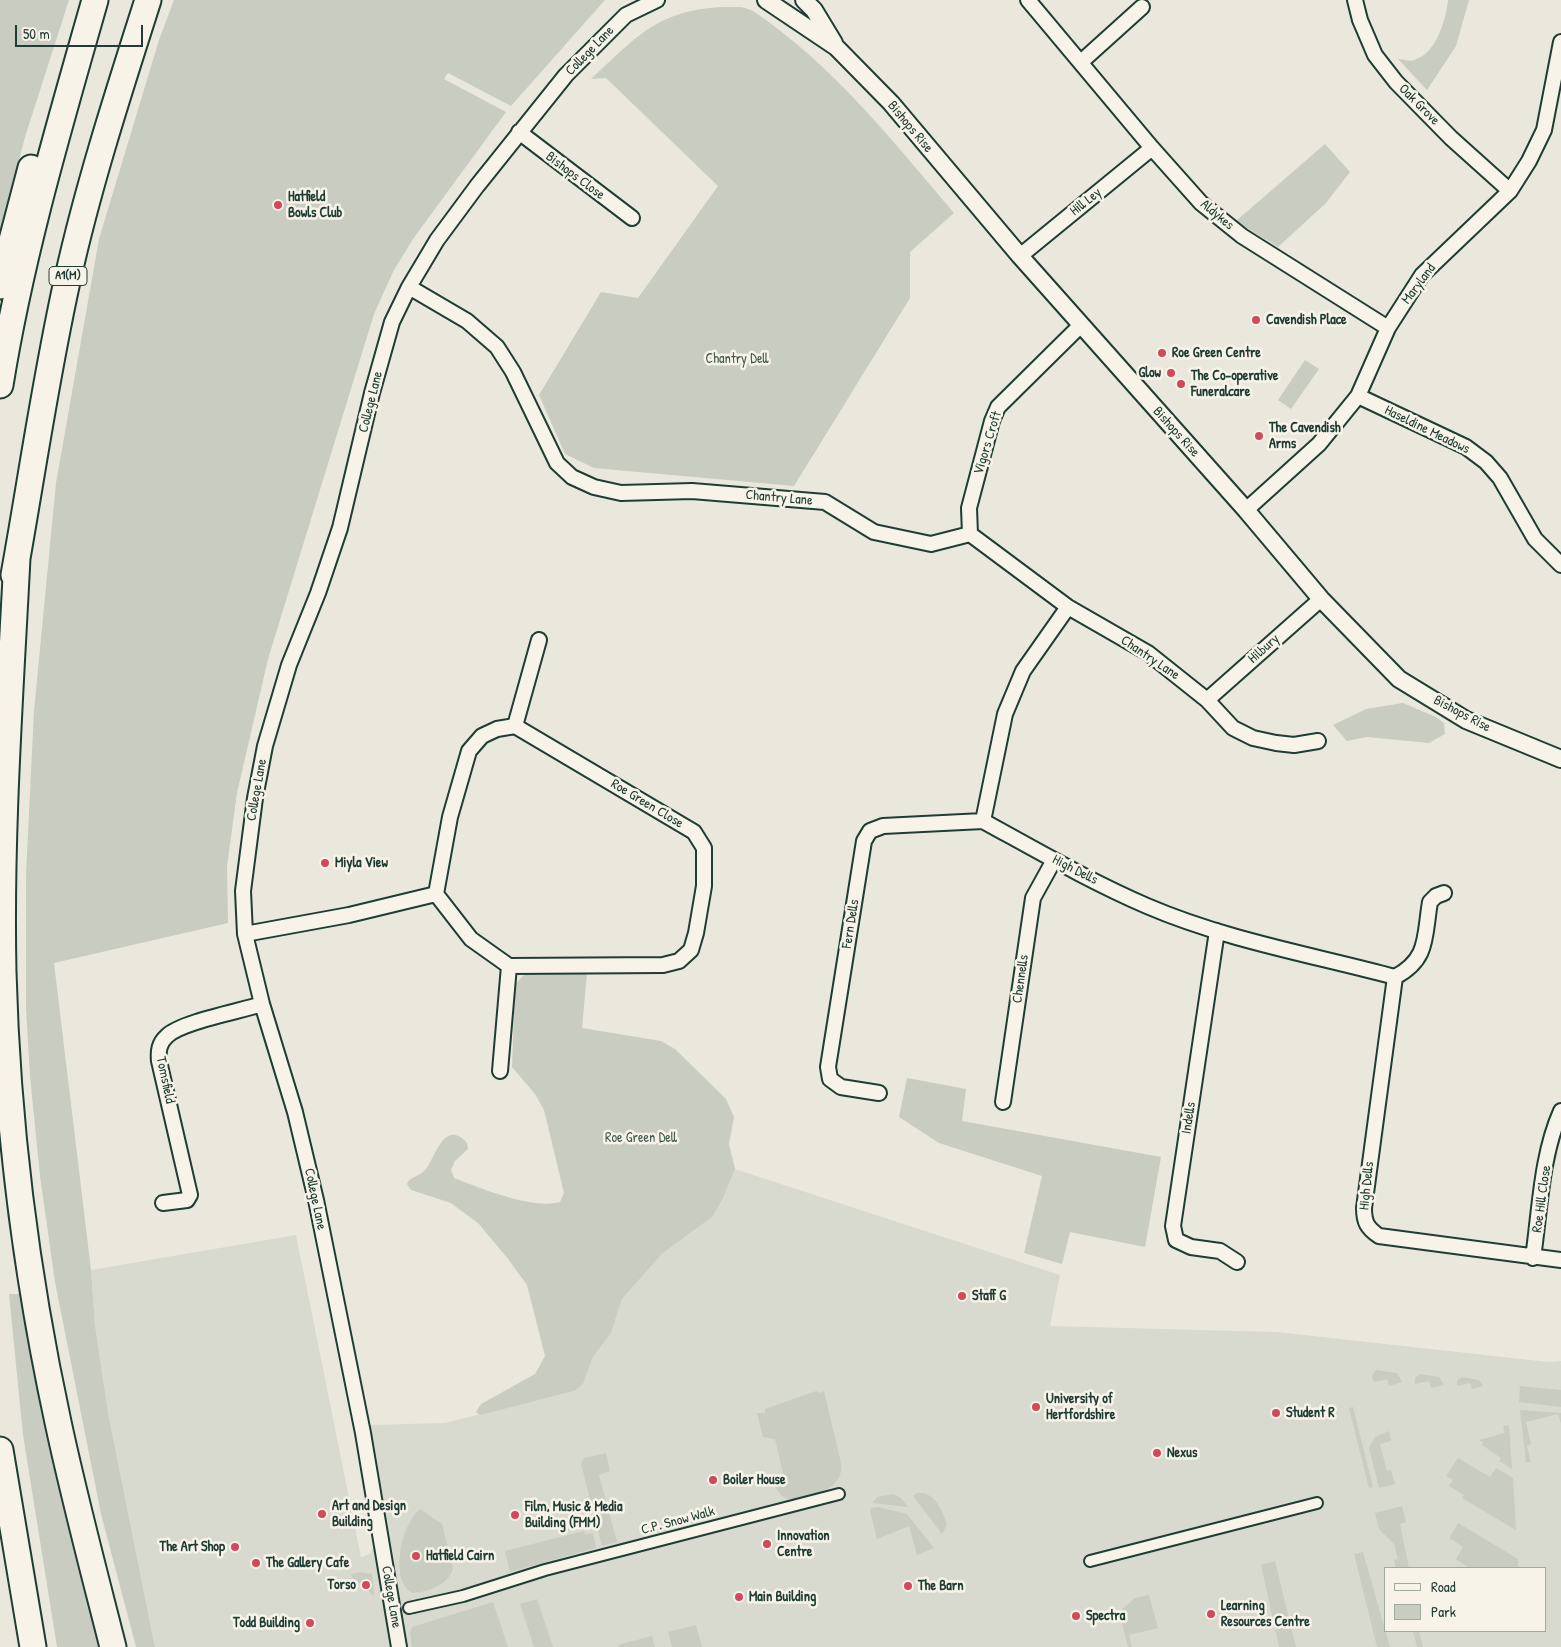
<!DOCTYPE html>
<style>
body{margin:0}
#map{position:relative;width:1561px;height:1647px;overflow:hidden;background:#eae8dd;font-family:"Patrick Hand",sans-serif}
canvas{display:block}
.legend{position:absolute;left:1384px;top:1567px;width:162px;height:65px;box-sizing:border-box;background:#f7f3e8;border:1px solid #a1aaa0;margin:0;padding:6px 9px;list-style:none;font-size:15px;color:#1f3d34}
.legend li{display:flex;align-items:center;gap:10px;height:25px}
.legend b{width:25px;border:1px solid #a1aaa0}
.scale{position:absolute;left:15px;top:25px;width:128px;height:22px;box-sizing:border-box;border:2px solid #1f3d34;border-top:0;padding-left:6px;font-size:15px;line-height:18px;white-space:nowrap;color:#1f3d34;-webkit-text-stroke:4px #f7f3e8;paint-order:stroke}
</style>
<div id="map">
<canvas width="1561" height="1647"></canvas>
<ul class="legend">
<li><b style="height:6px;background:#f7f3e8"></b>Road</li>
<li><b style="height:14px;background:#c8ccc1"></b>Park</li>
</ul>
<div class="scale">50 m</div>
</div>
<script>
const c = document.querySelector('canvas').getContext('2d');
c.lineJoin = 'round';
function fill(path, color) {
  c.fillStyle = color;
  c.fill(path, 'evenodd');
}
function strokePath(path, color, width, dash) {
  c.strokeStyle = color;
  c.lineWidth = width;
  c.lineCap = dash ? 'butt' : 'round';
  c.setLineDash(dash || []);
  c.stroke(path);
}
function drawText(font, color, halo, rows, align = 'center') {
  c.font = font + ' "Patrick Hand",sans-serif';
  c.lineWidth = 5;
  c.setLineDash([]);
  c.textBaseline = 'middle';
  c.strokeStyle = halo;
  c.fillStyle = color;
  for (const [text, x, y, turn = 0] of rows) {
    c.save();
    c.translate(x, y);
    c.rotate((+turn || 0) * Math.PI / 180);
    c.textAlign = isNaN(turn) ? turn : align;
    if (halo) c.strokeText(text, 0, 0);
    c.fillText(text, 0, 0);
    c.restore();
  }
}
const built = new Path2D(`
 M735,1169L1060,1275L1050,1326L1277,1332L1548,1362L1561,1361V1647H155L108,1412L95,1325L91,1270L296,1235L361,1557L370,1554L374,1546L369,1439L370,1425L445,1423L574,1391L583,1383L593,1357L611,1333L622,1299L662,1254L693,1231L724,1196ZM1385,1568H1545V1631H1385Z`);
const green = new Path2D(`
 M0,0H69L25,137L0,233Z
 M174,0H605L511,106L448,73L444,79L506,112L413,239L393,272L374,314L268,659L237,793L227,866L228,923L54,963L91,1270L95,1325L108,1412L155,1647H136L101,1514L55,1282L40,1176L30,1076L26,1008V874L34,711L56,483L99,239L159,40Z
 M1448,0H1469L1456,46L1427,90L1398,59C1402,59 1410,62 1414,60C1436,54 1446,20 1448,0Z
 M721,7H742L753,11C833,65 892,140 954,213L910,252V298L794,486L594,468L565,454L539,395L601,292L638,298L718,186L606,78L591,79C637,37 656,11 721,7Z
 M1325,144L1350,172L1326,203L1278,247L1236,221Z
 M1305,360L1319,369L1291,409L1278,400Z
 M1403,703L1436,717L1444,723L1445,734L1429,743L1367,737L1347,741L1333,725L1366,709Z
 M526,973H587L582,1028L661,1041L675,1049L726,1099L734,1117L729,1144L735,1169L724,1196L713,1216L662,1254L622,1299L611,1333L593,1357L583,1384L574,1391L480,1415L476,1412L481,1404L535,1374L545,1356L527,1285L508,1259L479,1224L451,1203L411,1190L407,1184C410,1176 419,1177 425,1170C435,1159 444,1117 467,1143L468,1149L455,1161L451,1170L454,1178C480,1188 533,1210 560,1202L564,1193L544,1110L535,1094L512,1067L515,984Z
 M907,1078L966,1089L962,1121L1161,1157L1145,1247L1070,1232L1062,1264L1024,1253L1042,1176L939,1143L899,1117Z
 M9,1294H23L101,1647H57L23,1435Z
 M1376,1370L1397,1373L1402,1382L1389,1386L1387,1379L1374,1382L1372,1376Z
 M1420,1374L1439,1377L1444,1385L1431,1388L1429,1381L1415,1384V1378Z
 M1462,1377L1479,1380L1483,1386L1472,1389L1470,1383L1457,1386V1381Z
 M1520,1386L1561,1390V1407L1519,1402Z
 M816,1391L819,1393L824,1391L841,1463C845,1490 810,1498 788,1499L783,1497L776,1488L784,1478L775,1439L763,1437L757,1413H765V1409Z
 M1353,1407L1373,1487L1369,1488L1349,1408Z
 M1520,1410L1561,1413V1424L1558,1414L1526,1422L1531,1444L1527,1446L1531,1462L1526,1463Z
 M1509,1425L1512,1469L1499,1461L1501,1458L1482,1445L1483,1442L1479,1440L1505,1433L1503,1426Z
 M1389,1431L1391,1441L1380,1444L1387,1471L1391,1470L1395,1484L1379,1488L1369,1448L1375,1437Z
 M606,1453L610,1471L599,1475L617,1542L602,1546L581,1464L584,1458Z
 M1458,1458L1490,1477L1496,1468L1513,1478L1516,1530L1462,1498L1464,1495L1449,1486L1453,1480L1446,1476Z
 M917,1493C935,1491 943,1512 947,1525L942,1534L913,1496Z
 M893,1494L901,1498L908,1507L873,1503L877,1497Z
 M1402,1506L1406,1522L1400,1524L1409,1568H1396L1394,1560L1398,1559L1394,1544L1379,1529L1375,1513Z
 M878,1507L907,1514L934,1548L917,1555L909,1526L877,1539L870,1511L871,1508Z
 M420,1509L442,1524L453,1569C448,1585 428,1592 413,1593C388,1581 402,1523 420,1509Z
 M1458,1523L1518,1559V1568H1469L1456,1559L1463,1547L1449,1538Z
 M584,1531L585,1535L593,1533L596,1548L510,1572L505,1551Z
 M1363,1552L1390,1647H1377L1354,1554Z
 M1275,1561L1296,1647H1279L1261,1565Z
 M359,1572L372,1574L374,1596L350,1575Z
 M1149,1595L1158,1628L1129,1635L1132,1647H1128L1119,1612L1135,1598Z
 M537,1599L553,1647H534L520,1604Z
 M493,1602L508,1647H412L410,1633L412,1627Z
 M696,1625L702,1647H672L668,1632Z
 M1413,1631H1419L1423,1647H1417Z
 M652,1636L655,1647H619L618,1645Z`);
const pedestrian = new Path2D(`
 M1090,1561L1317,1503
 M409,1608L463,1596L545,1570L839,1494`);
const minor = new Path2D(`
 M1028,0L1152,148L1201,203L1242,236L1388,328
 M1355,0L1360,20L1375,55L1396,82L1451,138L1510,191
 M1081,62L1142,7
 M519,132L632,218
 M1020,256L1152,148
 M409,287L467,321L497,347L513,372L557,463L572,477L594,487L621,493L692,491L825,502L874,532L931,544L970,534L1068,607L1148,653L1207,700L1233,728L1253,738L1276,743L1294,745L1318,741
 M1358,396L1466,447L1486,462L1500,478L1535,539L1561,565
 M1246,510L1319,444L1358,396L1388,328L1422,275L1510,191L1529,161L1544,130L1561,42
 M970,534L969,508L992,421L998,407L1081,325
 M1068,607L1023,671L1005,714L983,821C1036,850 1091,882 1147,906C1226,940 1313,955 1395,977L1364,1208C1364,1222 1367,1228 1379,1236L1561,1260
 M1207,700L1321,599
 M515,726L694,832L704,848V886L696,933L691,950L679,961L663,965L509,966L471,939L436,894L450,817L469,751L482,736L497,729L515,726L539,640
 M1217,931L1173,1226L1176,1240L1191,1247L1220,1251L1237,1262
 M245,934L349,915L436,894
 M1395,977C1429,959 1424,937 1430,902L1436,896L1444,893
 M500,1071L509,966
 M879,1093L841,1087L830,1079L828,1067L864,841L870,831L883,826L983,821
 M1003,1102L1033,898L1054,860
 M163,1203L187,1200L190,1195L159,1061C158,1051 159,1043 167,1036C181,1022 241,1011 262,1004
 M1533,1258C1540,1210 1541,1156 1561,1111
 M399,1647L363,1433L316,1200L295,1112L262,1004L245,934L243,891L255,798L265,746L289,665L318,593L340,528L372,393L392,322L409,287L437,240L477,186L566,75L626,15L657,0`);
const tertiary = new Path2D(`
 M766,0L836,47L891,103L1020,256L1246,510L1321,599L1399,679L1466,720L1561,759
 M804,0L814,10L834,43`);
const motorway = new Path2D(`
 M0,286L31,168
 M0,385C21,254 59,127 95,0
 M17,558C10,696 0,834 3,972C7,1123 26,1274 58,1422C74,1497 94,1572 113,1647
 M14,575C32,475 46,375 68,277C89,183 119,91 148,0
 M0,1450L33,1647`);
const markers = [
 [278,205,5,"#d1495b"],
 [1256,320,5,"#d1495b"],
 [1162,353,5,"#d1495b"],
 [1171,373,5,"#d1495b"],
 [1181,384,5,"#d1495b"],
 [1259,436,5,"#d1495b"],
 [325,863,5,"#d1495b"],
 [962,1296,5,"#d1495b"],
 [1036,1407,5,"#d1495b"],
 [1276,1413,5,"#d1495b"],
 [1157,1453,5,"#d1495b"],
 [713,1480,5,"#d1495b"],
 [322,1514,5,"#d1495b"],
 [515,1515,5,"#d1495b"],
 [767,1544,5,"#d1495b"],
 [235,1547,5,"#d1495b"],
 [416,1556,5,"#d1495b"],
 [256,1563,5,"#d1495b"],
 [366,1585,5,"#d1495b"],
 [908,1586,5,"#d1495b"],
 [739,1597,5,"#d1495b"],
 [1211,1614,5,"#d1495b"],
 [1076,1616,5,"#d1495b"],
 [310,1623,5,"#d1495b"]
];
const shields = [
 [68,276,38]
];
const shieldNames = [
 ["A1(M)",68,276]
];
const streetNames = [
 ["College Lane",590,51,-46],
 ["Oak Grove",1419,105,45],
 ["Bishops Rise",910,127,50],
 ["Bishops Close",575,176,37],
 ["Hill Ley",1086,202,-39],
 ["Aldykes",1217,215,40],
 ["Maryland",1419,284,-53],
 ["College Lane",371,402,-76],
 ["Haseldine Meadows",1427,430,26],
 ["Bishops Rise",1176,432,48],
 ["Vigors Croft",988,443,-73],
 ["Chantry Lane",779,498,5],
 ["Hilbury",1264,649,-42],
 ["Chantry Lane",1150,658,34],
 ["Bishops Rise",1462,714,28],
 ["College Lane",257,790,-80],
 ["Roe Green Close",647,804,31],
 ["High Dells",1075,870,27],
 ["Fern Dells",851,924,-81],
 ["Chennells",1021,979,-82],
 ["Tomsfield",165,1080,78],
 ["Indells",1189,1118,-81],
 ["High Dells",1367,1186,-84],
 ["College Lane",315,1199,78],
 ["Roe Hill Close",1542,1199,-82],
 ["C.P. Snow Walk",678,1521,-15],
 ["College Lane",391,1597,80]
];
const poiNames = [
 ["Hatfield",288,197],
 ["Bowls Club",288,213],
 ["Cavendish Place",1266,320],
 ["Roe Green Centre",1172,353],
 ["Glow",1161,373,"right"],
 ["The Co-operative",1191,376],
 ["Funeralcare",1191,392],
 ["The Cavendish",1269,428],
 ["Arms",1269,444],
 ["Miyla View",335,863],
 ["Staff G",972,1296],
 ["University of",1046,1399],
 ["Hertfordshire",1046,1415],
 ["Student R",1286,1413],
 ["Nexus",1167,1453],
 ["Boiler House",723,1480],
 ["Art and Design",332,1506],
 ["Building",332,1522],
 ["Film, Music & Media",525,1507],
 ["Building (FMM)",525,1523],
 ["Innovation",777,1536],
 ["Centre",777,1552],
 ["The Art Shop",225,1547,"right"],
 ["Hatfield Cairn",426,1556],
 ["The Gallery Cafe",266,1563],
 ["Torso",356,1585,"right"],
 ["The Barn",918,1586],
 ["Main Building",749,1597],
 ["Learning",1221,1606],
 ["Resources Centre",1221,1622],
 ["Spectra",1086,1616],
 ["Todd Building",300,1623,"right"]
];
const parkNames = [
 ["Chantry Dell",737,359],
 ["Roe Green Dell",641,1138]
];
fill(built, '#d9dacf');
fill(green, '#c8ccc1');
strokePath(pedestrian, '#1f3d34', 14);
strokePath(minor, '#1f3d34', 18);
strokePath(tertiary, '#1f3d34', 20);
strokePath(motorway, '#1f3d34', 29);
strokePath(pedestrian, '#f7f3e8', 10);
strokePath(minor, '#f7f3e8', 14);
strokePath(tertiary, '#f7f3e8', 16);
strokePath(motorway, '#f7f3e8', 25);
for (const [x, y, r, color] of markers) {
  const dot = new Path2D();
  dot.arc(x, y, r, 0, 2 * Math.PI);
  c.fillStyle = color;
  c.fill(dot);
  strokePath(dot, '#f7f3e8', 2);
}
for (const [x, y, w] of shields) {
  const box = new Path2D();
  box.roundRect(x - w / 2, y - 9.5, w, 19, 4);
  c.fillStyle = '#f7f3e8';
  c.fill(box);
  strokePath(box, '#1f3d34', 1);
}
drawText('bold 12px', '#1f3d34', null, shieldNames);
drawText('14px', '#1f3d34', '#f7f3e8', streetNames);
drawText('bold 14px', '#1f3d34', '#f7f3e8', poiNames, 'left');
drawText('14px', '#415a50', '#f7f3e8', parkNames);
</script>
